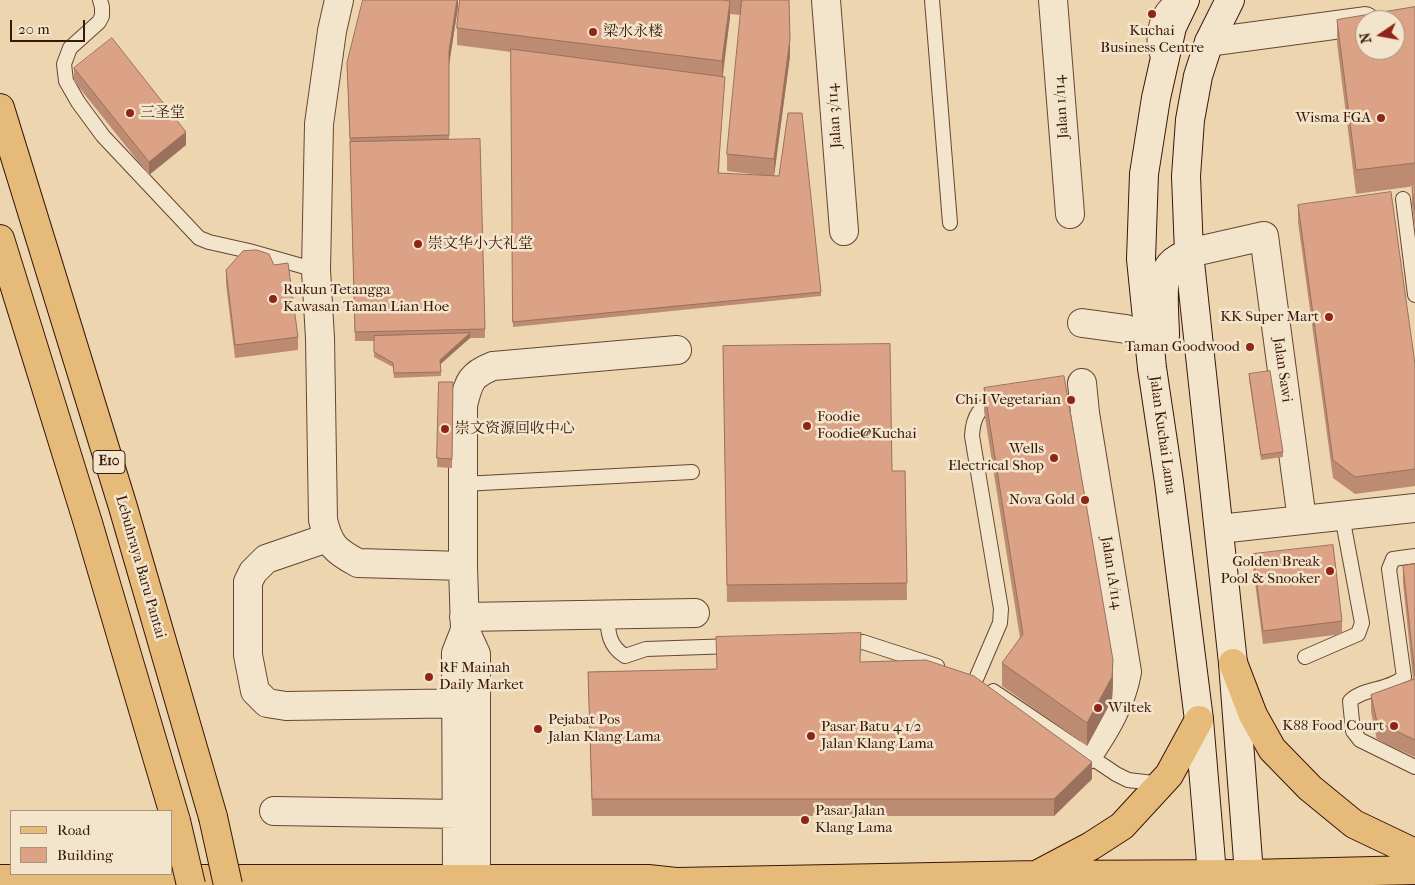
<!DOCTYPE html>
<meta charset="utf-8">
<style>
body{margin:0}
#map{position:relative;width:1415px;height:885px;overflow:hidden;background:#edd5b0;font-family:"IM FELL French Canon",serif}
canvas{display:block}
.legend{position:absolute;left:10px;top:810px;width:162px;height:65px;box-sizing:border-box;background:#f3e4cc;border:1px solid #a9927e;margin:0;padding:6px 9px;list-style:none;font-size:15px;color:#391709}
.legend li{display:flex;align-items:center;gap:10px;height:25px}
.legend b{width:25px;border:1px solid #a9927e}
.north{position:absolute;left:1355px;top:10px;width:50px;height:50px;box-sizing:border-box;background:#f3e4cc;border:1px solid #a9927e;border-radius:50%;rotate:258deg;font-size:14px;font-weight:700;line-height:20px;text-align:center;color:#391709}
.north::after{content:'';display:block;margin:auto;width:18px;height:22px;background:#8f2418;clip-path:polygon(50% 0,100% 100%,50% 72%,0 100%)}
.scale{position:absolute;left:10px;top:20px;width:75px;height:22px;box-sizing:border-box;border:2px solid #391709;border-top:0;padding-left:6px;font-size:15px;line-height:18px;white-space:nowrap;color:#391709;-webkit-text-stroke:4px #f3e4cc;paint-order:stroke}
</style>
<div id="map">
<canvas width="1415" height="885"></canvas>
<ul class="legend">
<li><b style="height:6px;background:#e6ba78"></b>Road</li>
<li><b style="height:14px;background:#dba285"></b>Building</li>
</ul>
<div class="north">N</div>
<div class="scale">20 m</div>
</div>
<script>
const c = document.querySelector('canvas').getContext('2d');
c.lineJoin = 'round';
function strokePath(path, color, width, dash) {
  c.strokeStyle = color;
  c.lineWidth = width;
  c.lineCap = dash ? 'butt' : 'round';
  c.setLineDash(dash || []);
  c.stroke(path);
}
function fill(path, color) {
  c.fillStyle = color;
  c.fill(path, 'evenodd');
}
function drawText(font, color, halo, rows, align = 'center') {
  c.font = font + ' "IM FELL French Canon","Noto Serif SC",serif';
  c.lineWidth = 5;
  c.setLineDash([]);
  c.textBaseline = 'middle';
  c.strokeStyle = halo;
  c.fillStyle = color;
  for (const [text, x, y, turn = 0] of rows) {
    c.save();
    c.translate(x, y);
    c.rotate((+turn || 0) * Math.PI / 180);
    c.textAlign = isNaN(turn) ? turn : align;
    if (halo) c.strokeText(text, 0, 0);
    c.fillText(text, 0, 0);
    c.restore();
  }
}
const lane = new Path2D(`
 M100,0L102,7V16L99,22L70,48L64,64L66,81L78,102L103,136L199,238L209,242L249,251L316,270
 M932,0L950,223
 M1159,59C1150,41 1155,10 1174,0
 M1403,199L1415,295
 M463,484L692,472
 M1415,556L1393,559L1389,569L1404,677C1388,691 1365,687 1350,701L1353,731L1360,740L1415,767
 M607,615C608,633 609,646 625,656L646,649L733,646
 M842,643L863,642L937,666
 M1305,657L1358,634L1362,623L1342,516
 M976,679L1000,623L1001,609L972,436C973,415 980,406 1000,398
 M993,691L1116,774L1128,780L1162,784`);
const street = new Path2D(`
 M339,0L332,31L319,124L316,270L320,338L323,520C329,545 335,551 358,563L463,566
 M826,0L844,231
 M1053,0L1070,214
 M1209,42L1365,21
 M1189,253L1264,236L1302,520
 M1082,323L1126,329L1149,341
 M1082,383L1085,413L1127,672C1122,702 1105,730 1088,755
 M1219,529L1415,508
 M327,538L266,559L253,572L248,582V655L255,691L267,703L286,706L474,703
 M464,617L695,613
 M465,630L476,654V879
 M274,811L457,814
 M457,879L456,653L465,630L463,566V405C469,382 470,375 493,366L677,350`);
const secondary = new Path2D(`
 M1185,0L1172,27L1156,98L1144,174L1141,259L1152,368L1169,482L1199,720L1212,874
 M1230,0L1209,42L1198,76L1190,120L1186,176L1189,253L1233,663L1249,874
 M1165,335C1165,319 1160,277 1170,265C1175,259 1182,256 1189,253`);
const primary = new Path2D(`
 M1233,663L1253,715L1272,749L1310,788L1354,824L1415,853
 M1040,873L1091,846L1122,826L1169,775L1199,720
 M0,879H648L676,882L1037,875L1249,874L1415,870`);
const highway = new Path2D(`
 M0,108L123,507L213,817
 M0,239L88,523L176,821`);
const highwayBridge = new Path2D(`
 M213,817L228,885
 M176,821L191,885`);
const wall = new Path2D(`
 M458,0V7L449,64V139L485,329V338H470L441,364V376L394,378L393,367L374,357V341H355L350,151L347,63Z
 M460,0H789L790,56L774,176L821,292V296L513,327L511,52L457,45V28ZM730,14L741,15L727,154V171L768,176L719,173L723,77Z
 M1415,7V186L1356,194L1337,43V20Z
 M74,68L186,145L149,175L74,81Z
 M1415,187V227L1412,205V188Z
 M1298,205L1415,364V486L1355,494L1333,478L1298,222Z
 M226,270L298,337V350L235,358L226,284Z
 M723,346L892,471H905L907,600L727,602Z
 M1249,374L1283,452V457L1261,460L1249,379Z
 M439,382H453L452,468L437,467Z
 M984,388L1113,683L1112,700L1087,746L1002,686V663L1020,638L984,411Z
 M1253,554L1342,621V634L1263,644L1253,567Z
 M1415,564V757L1377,740L1371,712V695L1413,679L1403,583V566Z
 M716,637L860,662L1092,779L1054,816H592L588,672L717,669Z`);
const shadedWall = new Path2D(`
 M457,0H458V7L449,65V51Z
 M730,1V18L722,78V61Z
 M790,39V56L774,176V159Z
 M186,132V145L149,175V162Z
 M470,333V338L440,364V360Z
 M1113,660V683L1112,700L1087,746V723Z
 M1092,762V779L1054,816V799Z`);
const building = new Path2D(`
 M363,0H457L449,51V135L350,138L347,63Z
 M460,0H724L730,1L722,61L457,28Z
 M742,0H789L790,39L774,159L727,154Z
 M1415,7V163L1356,170L1337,20ZM1365,20H1395V50H1365Z
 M112,38L186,132L149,162L74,68Z
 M511,49L725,77L718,173L779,176L788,113H802L821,292L513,322Z
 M480,139L485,329L355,332L350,142Z
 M1415,187V210L1412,188Z
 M1391,192L1415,364V469L1355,477L1333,460L1298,205Z
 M257,250L269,254L274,265L288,263L298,337L235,345L226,270L243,251Z
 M470,333L440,360L441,372L394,373L393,363L374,352V336Z
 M890,344L892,471H905L907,583L727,585L723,346Z
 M1270,371L1283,452L1261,455L1249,374Z
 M1064,376L1113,660L1112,677L1087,723L1002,663L1023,634L984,388Z
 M439,382H453L452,459L437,458Z
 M1333,545L1342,621L1263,631L1253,554Z
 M1415,564V676L1403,566Z
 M861,633L860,662L926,660L974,676L1092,762L1054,799H592L588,672L717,669L716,637Z
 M1415,679V740L1377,722L1371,695Z`);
const markers = [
 [1152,14,5,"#8f2418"],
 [593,32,5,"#8f2418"],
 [130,113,5,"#8f2418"],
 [1381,118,5,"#8f2418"],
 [418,244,5,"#8f2418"],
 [273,299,5,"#8f2418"],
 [1329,317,5,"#8f2418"],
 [1250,347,5,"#8f2418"],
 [1071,400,5,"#8f2418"],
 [807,426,5,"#8f2418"],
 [445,429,5,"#8f2418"],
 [1054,458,5,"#8f2418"],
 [1085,500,5,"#8f2418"],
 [1330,571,5,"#8f2418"],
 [429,677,5,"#8f2418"],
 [1098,708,5,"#8f2418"],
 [1394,726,5,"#8f2418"],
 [538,729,5,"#8f2418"],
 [811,736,5,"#8f2418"],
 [805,820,5,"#8f2418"]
];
const shields = [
 [109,462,32]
];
const shieldNames = [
 ["E10",109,462]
];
const poiNames = [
 ["Kuchai",1152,31,"center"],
 ["Business Centre",1152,48,"center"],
 ["梁水永楼",603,32],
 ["三圣堂",140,113],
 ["Wisma FGA",1371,118,"right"],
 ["崇文华小大礼堂",428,244],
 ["Rukun Tetangga",283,290],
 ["Kawasan Taman Lian Hoe",283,307],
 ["KK Super Mart",1319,317,"right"],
 ["Taman Goodwood",1240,347,"right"],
 ["Chi I Vegetarian",1061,400,"right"],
 ["Foodie",817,417],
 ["Foodie@Kuchai",817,434],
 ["崇文资源回收中心",455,429],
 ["Wells",1044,449,"right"],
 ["Electrical Shop",1044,466,"right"],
 ["Nova Gold",1075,500,"right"],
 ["Golden Break",1320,562,"right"],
 ["Pool & Snooker",1320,579,"right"],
 ["RF Mainah",439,668],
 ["Daily Market",439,685],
 ["Wiltek",1108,708],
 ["Pejabat Pos",548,720],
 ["Jalan Klang Lama",548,737],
 ["K88 Food Court",1384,726,"right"],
 ["Pasar Batu 4 1/2",821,727],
 ["Jalan Klang Lama",821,744],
 ["Pasar Jalan",815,811],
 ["Klang Lama",815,828]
];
const streetNames = [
 ["Jalan 1/114",1062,107,-94],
 ["Jalan 3/114",835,116,-94],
 ["Jalan Sawi",1282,370,82],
 ["Jalan Kuchai Lama",1162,435,82],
 ["Lebuhraya Baru Pantai",140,567,74],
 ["Jalan 1A/114",1111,573,81]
];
strokePath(lane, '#664633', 16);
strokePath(street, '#664633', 30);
strokePath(secondary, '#391709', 30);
strokePath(primary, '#391709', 30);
strokePath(highway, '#391709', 30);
strokePath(lane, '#f3e4cc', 14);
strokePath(street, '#f3e4cc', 28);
strokePath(secondary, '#f3e4cc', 28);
strokePath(primary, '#e6ba78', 28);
strokePath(highway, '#e6ba78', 28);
strokePath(highwayBridge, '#391709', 30, []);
strokePath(highwayBridge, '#e6ba78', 28);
fill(wall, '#bc8b72');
fill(shadedWall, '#99715d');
fill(building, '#dba285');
strokePath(building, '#99715d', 1);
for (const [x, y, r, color] of markers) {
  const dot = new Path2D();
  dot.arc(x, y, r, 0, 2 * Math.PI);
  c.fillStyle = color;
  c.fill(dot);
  strokePath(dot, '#f3e4cc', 2);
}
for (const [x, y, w] of shields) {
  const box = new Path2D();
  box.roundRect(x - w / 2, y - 11.5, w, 23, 4);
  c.fillStyle = '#f3e4cc';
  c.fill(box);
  strokePath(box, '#391709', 1);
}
drawText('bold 14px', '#391709', null, shieldNames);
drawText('15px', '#391709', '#f3e4cc', poiNames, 'left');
drawText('15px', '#391709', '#f3e4cc', streetNames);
</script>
